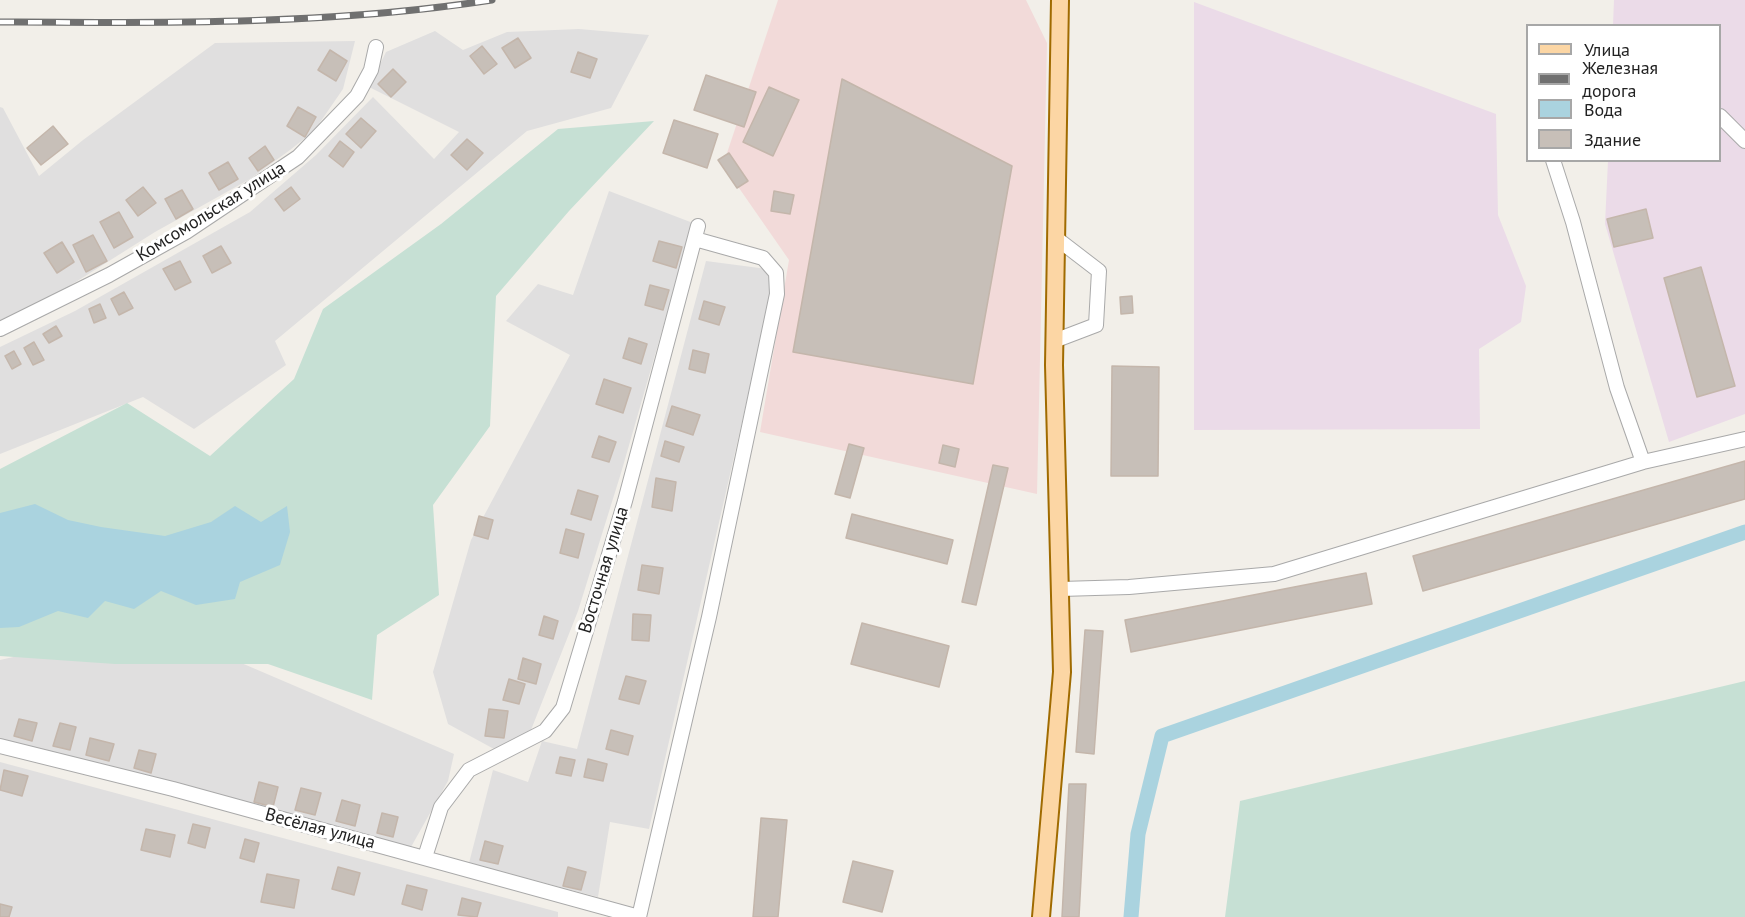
<!DOCTYPE html>
<meta charset="utf-8">
<style>
body{margin:0}
#map{position:relative;width:1745px;height:917px;overflow:hidden;background:#f2efe9;font-family:"PT Sans",sans-serif}
canvas{display:block}
.legend{position:absolute;left:1526px;top:24px;width:195px;height:138px;box-sizing:border-box;background:#fff;border:2px solid #a7a7a7;margin:0;padding:8px 10px;list-style:none;font-size:18px;color:#222}
.legend li{display:flex;align-items:center;gap:12px;height:30px}
.legend b{width:30px;border:2px solid #a7a7a7}
</style>
<div id="map">
<canvas width="1745" height="917"></canvas>
<ul class="legend">
<li><b style="height:8px;background:#fcd6a4"></b>Улица</li>
<li><b style="height:8px;background:#707070"></b>Железная дорога</li>
<li><b style="height:16px;background:#aad3df"></b>Вода</li>
<li><b style="height:16px;background:#c7bfb8"></b>Здание</li>
</ul>
</div>
<script>
const c = document.querySelector('canvas').getContext('2d');
c.lineJoin = 'round';
function fill(path, color) {
  c.fillStyle = color;
  c.fill(path, 'evenodd');
}
function strokePath(path, color, width, dash) {
  c.strokeStyle = color;
  c.lineWidth = width;
  c.lineCap = dash ? 'butt' : 'round';
  c.setLineDash(dash || []);
  c.stroke(path);
}
function drawText(font, color, halo, rows, align = 'center') {
  c.font = font + ' "PT Sans",sans-serif';
  c.lineWidth = 6;
  c.setLineDash([]);
  c.textBaseline = 'middle';
  c.strokeStyle = halo;
  c.fillStyle = color;
  for (const [text, x, y, turn = 0] of rows) {
    c.save();
    c.translate(x, y);
    c.rotate((+turn || 0) * Math.PI / 180);
    c.textAlign = isNaN(turn) ? turn : align;
    if (halo) c.strokeText(text, 0, 0);
    c.fillText(text, 0, 0);
    c.restore();
  }
}
const residential = new Path2D(`
 M579,29L649,35L611,108L527,131L275,341L286,365L194,429L143,397L0,454V347L75,311L250,212L316,155L373,97L434,159L459,132L369,87L386,52L435,31L463,50L507,32Z
 M355,41L343,89L314,131L290,150L250,179L155,232L44,302L0,323V107L3,108L39,176L83,140L215,43Z
 M609,191L693,223L621,473L578,611L531,730L494,749L448,724L433,672L471,540L570,355L506,321L538,284L573,295Z
 M706,261L767,269L773,286L649,829L610,822L598,897L469,863L493,770L528,782L542,741L577,749Z
 M40,651L232,659L454,754L448,781L411,847L0,740V660Z
 M0,762L558,912V917H0Z`);
const commercial = new Path2D(`
 M778,0H1026L1047,43L1037,494L760,432L789,260L723,165Z`);
const industrial = new Path2D(`
 M1614,0H1745V414L1669,442L1605,224L1608,161L1720,160V26L1613,25Z
 M1194,2L1496,114L1498,215L1526,286L1521,322L1479,349L1480,429L1194,430Z`);
const wetland = new Path2D(`
 M654,121L569,211L496,296L490,426L433,505L439,595L377,635L372,700L268,664H115L0,656V469L127,403L210,456L294,379L323,309L441,224L558,129Z
 M1745,681V917H1225L1240,801Z`);
const water = new Path2D(`
 M35,504L68,520L101,527L165,536L211,522L235,506L261,522L287,506L290,532L280,565L240,582L235,599L196,605L161,591L134,609L105,601L88,618L58,611L19,627L0,628V513Z`);
const canal = new Path2D(`
 M1131,917L1138,834L1162,736L1745,532`);
const building = new Path2D(`
 M518,38L531,58L515,68L502,48Z
 M482,46L497,64L484,74L470,56Z
 M330,50L347,61L336,81L318,70Z
 M578,52L597,59L590,78L571,72Z
 M393,69L406,82L391,97L378,84Z
 M706,75L756,92L744,127L694,110Z
 M842,79L1012,166L973,384L793,352Z
 M769,87L799,100L773,156L743,142Z
 M298,107L316,117L305,137L287,126Z
 M361,118L376,131L361,148L346,134Z
 M674,120L718,134L707,168L663,153Z
 M53,126L68,144L41,165L27,148Z
 M467,139L483,153L467,170L451,155Z
 M340,141L354,152L343,167L329,156Z
 M265,146L274,160L258,171L249,158Z
 M729,153L748,181L737,188L718,160Z
 M228,162L238,179L219,190L209,173Z
 M143,187L156,203L138,216L126,200Z
 M291,187L300,199L284,211L275,199Z
 M182,190L193,209L176,219L165,199Z
 M774,191L794,195L790,214L771,211Z
 M1646,209L1653,238L1614,247L1607,219Z
 M119,212L133,237L114,248L100,222Z
 M93,235L107,261L86,272L73,245Z
 M659,241L682,247L676,268L653,261Z
 M62,242L74,262L57,273L44,253Z
 M221,246L231,263L212,273L203,256Z
 M180,261L191,282L175,290L163,269Z
 M1701,267L1735,386L1697,397L1664,278Z
 M650,285L669,290L663,310L645,305Z
 M124,292L133,308L119,315L111,299Z
 M1132,296L1133,313L1121,314L1120,297Z
 M704,301L725,307L719,325L699,319Z
 M100,304L106,318L94,323L89,309Z
 M56,326L62,336L49,343L43,334Z
 M629,338L647,344L641,364L623,358Z
 M34,342L44,360L33,365L24,348Z
 M693,350L709,354L705,373L689,369Z
 M14,351L21,364L12,369L5,356Z
 M1112,366L1159,367L1158,476H1111Z
 M604,379L631,388L623,413L596,404Z
 M672,406L700,415L693,435L666,426Z
 M599,436L616,442L609,462L592,457Z
 M665,441L684,447L679,462L661,456Z
 M849,444L864,448L850,498L835,494Z
 M943,445L959,449L955,467L939,463Z
 M1745,461V499L1423,591L1413,556Z
 M993,465L1008,468L976,605L962,602Z
 M656,478L676,482L672,511L652,507Z
 M578,490L598,496L591,520L571,514Z
 M852,514L953,540L947,564L846,538Z
 M479,516L493,520L488,539L474,535Z
 M566,529L584,534L578,558L560,553Z
 M642,565L663,568L659,594L638,590Z
 M1366,573L1372,604L1131,652L1125,620Z
 M633,614L651,615L649,641L632,640Z
 M544,616L558,621L553,639L539,635Z
 M862,623L949,646L939,687L851,664Z
 M1085,630L1103,631L1094,754L1076,752Z
 M523,658L541,664L536,684L518,679Z
 M626,676L646,681L639,704L619,699Z
 M509,679L525,684L519,704L503,700Z
 M489,709L508,711L504,738L485,736Z
 M19,719L37,723L32,741L14,736Z
 M60,723L76,727L70,750L53,746Z
 M611,730L633,736L628,755L606,749Z
 M90,738L114,744L109,761L86,755Z
 M139,750L156,754L151,773L134,768Z
 M560,757L575,760L571,776L556,773Z
 M588,759L607,764L603,781L584,777Z
 M4,770L28,776L22,796L0,790Z
 M259,782L278,787L273,807L254,802Z
 M1069,784H1086L1079,917H1062Z
 M301,788L321,793L315,815L295,810Z
 M342,800L360,805L355,826L336,821Z
 M382,813L398,817L393,837L377,833Z
 M761,818L787,820L778,917H753Z
 M193,824L210,828L205,848L188,843Z
 M146,829L175,835L170,857L141,850Z
 M245,839L259,843L254,862L240,858Z
 M485,841L503,846L498,864L480,860Z
 M853,861L893,871L882,912L843,902Z
 M338,867L360,873L354,895L332,889Z
 M568,867L586,872L581,890L563,886Z
 M267,874L299,880L294,908L261,902Z
 M407,885L427,890L422,910L402,904Z
 M462,898L481,903L477,917L458,915Z
 M0,904L12,907L9,917H0Z`);
const minor = new Path2D(`
 M1720,116L1745,141
 M1553,160L1573,222L1617,388L1643,462
 M0,329L109,275L186,232L298,157L357,96L371,70L376,47
 M1054,341L1096,325L1099,271L1056,238
 M1061,589L1129,587L1274,574L1643,462L1745,439
 M0,746L173,789L639,917L709,617L777,294L776,273L763,258L695,239
 M425,857L441,807L469,770L545,731L563,708L625,501L698,226`);
const major = new Path2D(`
 M1041,917L1062,672L1054,365L1060,0`);
const rail = new Path2D(`
 M0,22C164,23 329,25 492,0`);
const streetNames = [
 ["Комсомольская улица",211,212,-32],
 ["Восточная улица",604,570,-73],
 ["Весёлая улица",320,829,15]
];
fill(residential, '#e0dfdf');
fill(commercial, '#f2dad9');
fill(industrial, '#ebdbe8');
fill(wetland, '#c6e0d4');
fill(water, '#aad3df');
strokePath(canal, '#aad3df', 15);
fill(building, '#c7bfb8');
strokePath(building, '#c4b6ab', 1.5);
strokePath(minor, '#a9a9a9', 16);
strokePath(major, '#a06b00', 20);
strokePath(minor, '#fff', 14);
strokePath(major, '#fcd6a4', 16);
strokePath(rail, '#707070', 7);
strokePath(rail, '#fff', 4.5, [14]);
drawText('18px', '#222', '#fff', streetNames);
</script>
